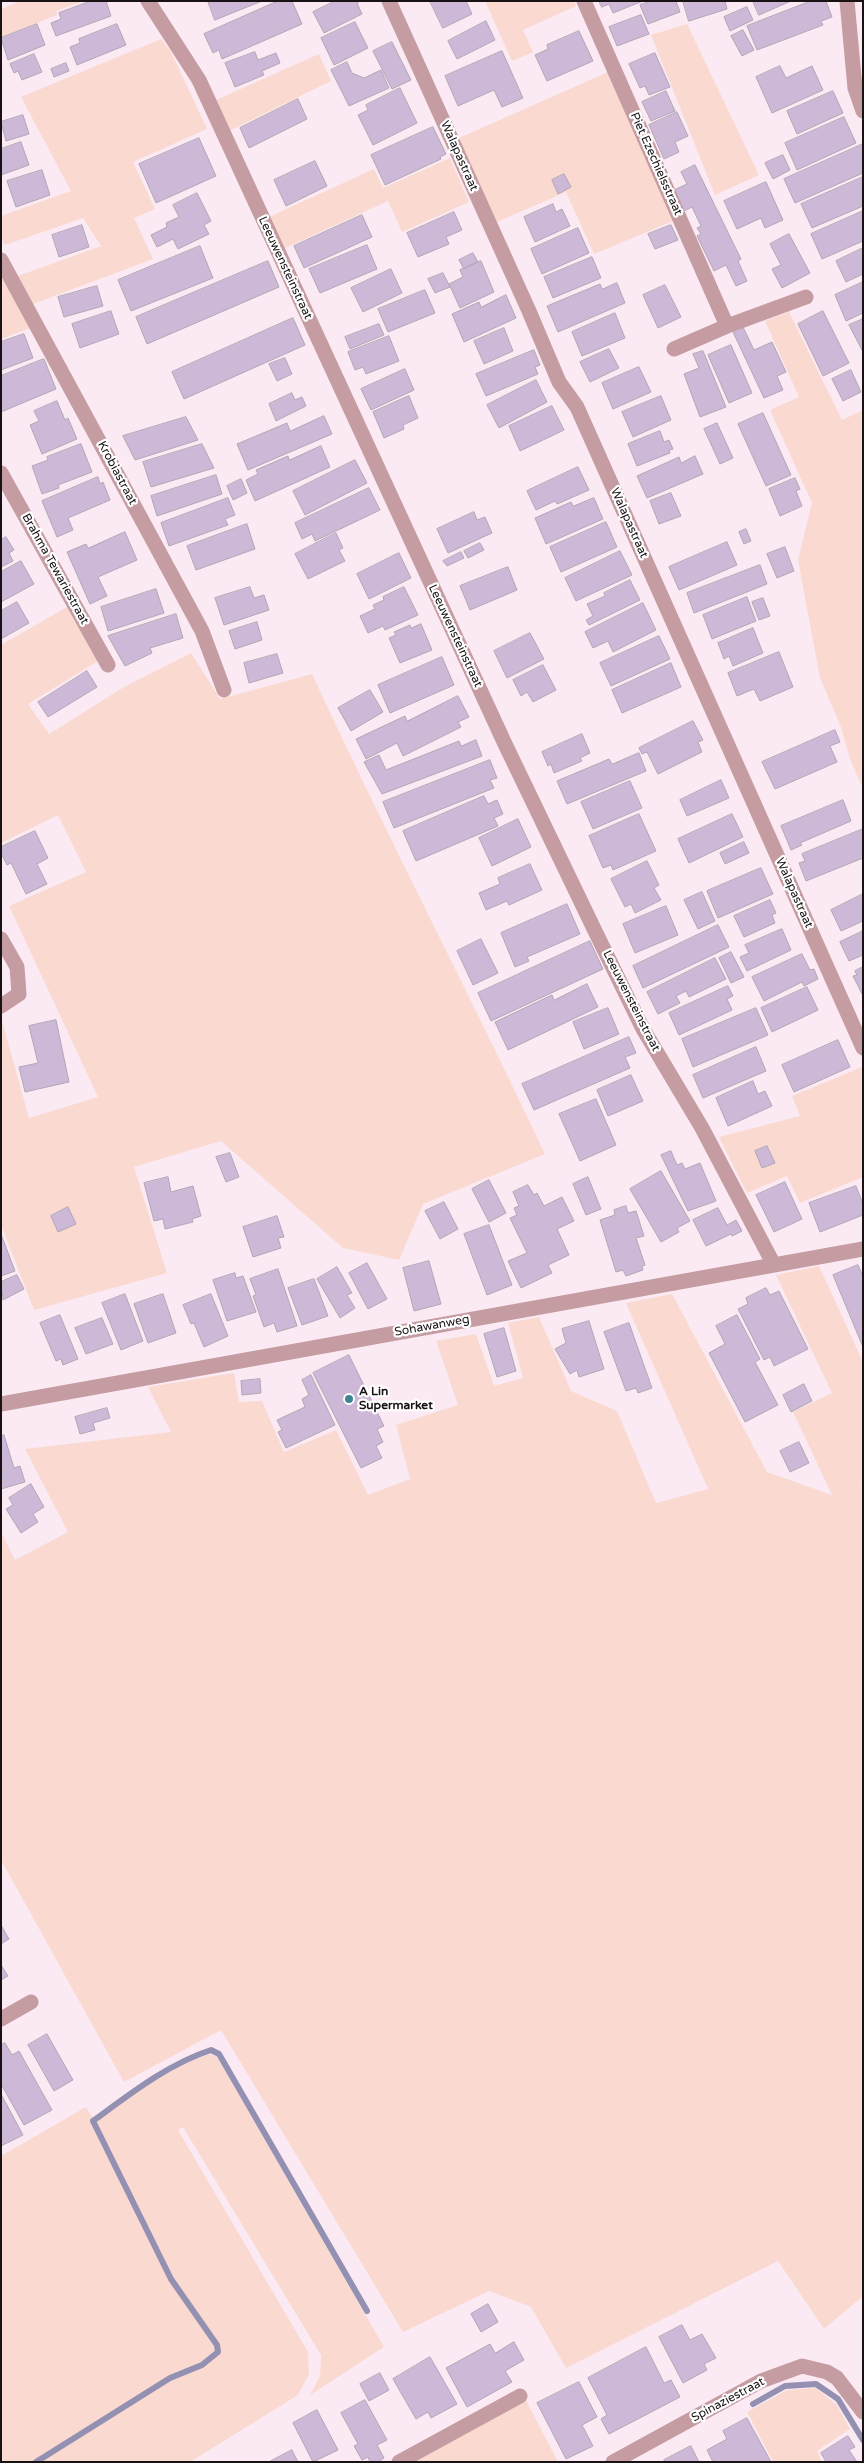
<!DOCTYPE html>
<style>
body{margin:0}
#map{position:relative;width:864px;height:2463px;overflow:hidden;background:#fbeaf4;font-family:"Varela Round",sans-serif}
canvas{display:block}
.frame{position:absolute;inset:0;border:2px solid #181215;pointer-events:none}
</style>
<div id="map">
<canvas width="864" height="2463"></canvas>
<div class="frame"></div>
</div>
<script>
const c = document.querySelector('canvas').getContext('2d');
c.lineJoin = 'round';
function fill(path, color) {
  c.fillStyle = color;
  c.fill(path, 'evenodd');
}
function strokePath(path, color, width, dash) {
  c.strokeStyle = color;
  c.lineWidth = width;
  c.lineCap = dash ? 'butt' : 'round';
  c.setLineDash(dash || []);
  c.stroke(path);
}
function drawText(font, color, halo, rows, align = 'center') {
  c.font = font + ' "Varela Round",sans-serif';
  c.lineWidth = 4.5;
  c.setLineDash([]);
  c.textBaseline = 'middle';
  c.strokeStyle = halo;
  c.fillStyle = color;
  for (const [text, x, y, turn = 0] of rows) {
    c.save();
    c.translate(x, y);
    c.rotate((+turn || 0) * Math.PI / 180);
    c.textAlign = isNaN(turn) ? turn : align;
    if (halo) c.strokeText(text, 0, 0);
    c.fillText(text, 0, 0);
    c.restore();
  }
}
const green = new Path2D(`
 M20,1H84L56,11L57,15L1,37V9Z
 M485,1H574L576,6L523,30L533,52L512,61Z
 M687,24L759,175L715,195L651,35Z
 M161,39L171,52L207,129L133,162L155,209L134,218L153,259L33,304L18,276L101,246L83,218L5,245L1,237V216L71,191L21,97Z
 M319,54L331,81L229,131L216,100Z
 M608,72L673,221L594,254L566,192L497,222L459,138Z
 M450,158L469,202L402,232L388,201L283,249L269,217L374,169L383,188Z
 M1,276L30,328L1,339Z
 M789,312L842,420L863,410V789L850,759L841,727L820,678L798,560L812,503L770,410L799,397L765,321Z
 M69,606L98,661L28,704L49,734L124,687L191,653L220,699L312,674C387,836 469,993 545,1154L423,1204L399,1260L343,1248L221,1141L134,1167L167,1273L34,1310L1,1225V1017L29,1118L98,1097L9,906L86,872L58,815L1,843V645Z
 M862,1067L863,1177L800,1203L787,1176L747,1193L719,1137L800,1116L792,1096Z
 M819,1266L863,1362V1482L861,1483L863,1487V2296L824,2329L778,2261L566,2368L531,2307L489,2291L403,2332L221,2030L124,2082L1,1860V1532L15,1560L68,1532L25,1449L171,1432L148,1387L234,1373L239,1402L262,1401L284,1452L336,1430L368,1495L410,1479L396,1425L458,1405L436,1341L476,1334L494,1386L523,1378L508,1323L539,1317L571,1391L617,1411L656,1503L708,1489L626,1303L672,1294L767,1472L832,1495L793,1412L832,1393L776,1275Z
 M210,2054L217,2057L384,2347L310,2395L320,2376L321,2355L183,2127L178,2130L308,2352L309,2374L298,2395L190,2462H1V2156L86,2107L94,2120C127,2099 172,2065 210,2054Z
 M816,2388L837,2405L850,2429L817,2451L822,2462H773L747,2412L787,2390Z
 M526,2400L558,2462H412Z`);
const stream = new Path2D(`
 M753,2404L785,2386L816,2384L838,2399L863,2440
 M36,2462L170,2378L202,2365L218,2352L217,2345L171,2279L93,2121C130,2094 168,2064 211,2050L219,2054L367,2311`);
const building = new Path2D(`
 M91,1H106L111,16L56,36L51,23L61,19L59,13Z
 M208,1H262L215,20Z
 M278,1H292L302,24L222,59L219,50L213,53L204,34Z
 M335,1H360L357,3L362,14L324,33L313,12Z
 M430,1H466L472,14L443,28Z
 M599,1H643L613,13L609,4L602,7Z
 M651,1H676L680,12L648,24L640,5Z
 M683,1H725L727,9L689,21Z
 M753,1H791L759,15Z
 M811,1H826L832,17L821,21L823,25L757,50L747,26Z
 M747,7L753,20L730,31L724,17Z
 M641,15L649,34L617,46L609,27Z
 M486,21L495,40L457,59L448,41Z
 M355,22L368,48L334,65L321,38Z
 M37,24L45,45L8,60L1,38Z
 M117,24L126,45L77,65L70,47L80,43L79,39Z
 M743,30L754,50L742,56L731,36Z
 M579,31L593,61L547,81L535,55L548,49L547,45Z
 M392,42L411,80L392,89L373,51Z
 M502,51L523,98L502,107L494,90L458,106L445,76Z
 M255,52L258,60L276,53L280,63L262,71L264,75L235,87L225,63Z
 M655,53L670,87L649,95L645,86L640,88L629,64Z
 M34,54L42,72L22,80L18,71L14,73L10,64Z
 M347,62L352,73L364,78L381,70L389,88L349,106L331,70Z
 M66,63L69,71L54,77L51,69Z
 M780,66L786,78L812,66L823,90L772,113L756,77Z
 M400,88L417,123L373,145L358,115L368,110L366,105Z
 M666,91L675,111L651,121L642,102Z
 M833,91L843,113L797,134L787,111Z
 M298,99L307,119L249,148L240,128Z
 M677,112L688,136L675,142L679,152L664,159L649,125Z
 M23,115L29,134L6,141L1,122Z
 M844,117L856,143L797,170L785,143Z
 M433,127L446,154L440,157L441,159L385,185L371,155Z
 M199,138L216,176L156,203L139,164Z
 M21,142L29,165L1,175V149Z
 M863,144V173L795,203L784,179Z
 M783,155L790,170L773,179L765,163Z
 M315,161L327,186L286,206L274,180Z
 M695,165L741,259L738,261L747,281L736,286L726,265L714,271L697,236L701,234L697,228L701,226L692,207L684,211L674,190L687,184L681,172Z
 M42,170L50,195L16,207L7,181Z
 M564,174L571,187L558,194L552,180Z
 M863,177V206L812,228L801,204Z
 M766,182L783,220L765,228L761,218L737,229L724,201Z
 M197,193L211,221L204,225L209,234L178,249L173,239L157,247L151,235L167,227L166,223L179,217L173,205Z
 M553,204L556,212L562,209L570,226L535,242L524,217Z
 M863,211V241L822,259L811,234Z
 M454,212L462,230L446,237L449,244L418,257L407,233Z
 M362,215L372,237L304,268L294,246Z
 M82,225L89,247L59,257L52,235Z
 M671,225L678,240L655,249L648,234Z
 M578,228L589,253L542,274L531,249Z
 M789,234L810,273L782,288L772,269L781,265L770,244Z
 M367,245L377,269L320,293L309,269Z
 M200,246L213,278L131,311L118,280Z
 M863,248V274L846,282L836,261Z
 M473,253L478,262L464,269L459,260Z
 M592,257L601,278L553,298L544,277Z
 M268,261L279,287L147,344L136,317Z
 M481,261L494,292L460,308L449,284L463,277L460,270Z
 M391,269L402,293L363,312L351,288Z
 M443,273L450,287L435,293L428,279Z
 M863,282V313L846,321L835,295Z
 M617,283L625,303L558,332L547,306L600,284L602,289Z
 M665,285L681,317L658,328L643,295Z
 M97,286L103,306L64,317L58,297Z
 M425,290L435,313L388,332L378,309Z
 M506,295L516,318L464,342L452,314L479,302L481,307Z
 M111,311L119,334L80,348L72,324Z
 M823,311L849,363L823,376L798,324Z
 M615,313L625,338L582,356L572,332Z
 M293,318L305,345L184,399L172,372Z
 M863,319V352L849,325Z
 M379,324L384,335L350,349L345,337Z
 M743,327L754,350L772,342L786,372L777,376L783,390L764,398L733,332Z
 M504,328L513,351L484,364L474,341Z
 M24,334L33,358L1,370V342Z
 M389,336L399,361L366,374L363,367L355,370L348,352Z
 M731,345L752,393L729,403L708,355Z
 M609,349L619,368L590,382L580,362Z
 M534,350L540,365L535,367L538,374L486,396L476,374Z
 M703,351L726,407L700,417L684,374L699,368L693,354Z
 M285,358L292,374L277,381L269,364Z
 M44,359L56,389L1,412V376Z
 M639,367L651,392L613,409L602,383Z
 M405,369L414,390L371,410L361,389Z
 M851,370L861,392L843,401L832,379Z
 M536,380L547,402L499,428L487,405Z
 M292,393L295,400L302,397L306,406L276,421L269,404Z
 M409,396L418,418L403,425L404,429L384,438L373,412Z
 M661,396L671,420L633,437L622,412Z
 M57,401L65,420L68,418L77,439L42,454L30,425L39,421L34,411Z
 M552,406L564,430L520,451L509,426Z
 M763,413L791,475L766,486L738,424Z
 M324,416L332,434L248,470L237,444L287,423L290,431Z
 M186,417L198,440L135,460L123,436Z
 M717,423L733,458L720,464L704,429Z
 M660,431L664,442L669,440L673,449L669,450L670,453L637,466L628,444Z
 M81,444L92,472L58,485L59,488L42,494L32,466L48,460L47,457Z
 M202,444L214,468L151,487L143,462Z
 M321,446L330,467L255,501L246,480L258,474L256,470L288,456L289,460Z
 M695,456L703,474L647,498L637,476L679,457L681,463Z
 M355,460L367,483L305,515L293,491Z
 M578,467L589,490L557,504L555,501L536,510L527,491Z
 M216,475L222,494L157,516L151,496Z
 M98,477L100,484L103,482L110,500L68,518L73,530L57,537L42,501Z
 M795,478L800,489L796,491L802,506L780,516L769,489Z
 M241,479L247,493L233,500L227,486Z
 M369,488L380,510L315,541L312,534L302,539L295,523Z
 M671,493L681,516L659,524L650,501Z
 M228,498L235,515L225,519L228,525L169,546L161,523Z
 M594,498L603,519L546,544L535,518L571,502L573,506Z
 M474,512L477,520L485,517L492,533L448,553L437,529Z
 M606,522L617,547L561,572L550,547Z
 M247,524L255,549L196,570L187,546Z
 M746,529L751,541L744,544L739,532Z
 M125,532L137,560L98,577L107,596L90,604L67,552L86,544L88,548Z
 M336,533L343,548L339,550L345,561L308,579L295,554Z
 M6,537L14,550L9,553L13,561L1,567V540Z
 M727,542L737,565L679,590L669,567Z
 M480,543L484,550L468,558L464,551Z
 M785,547L794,571L777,578L767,554Z
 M620,551L632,575L576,601L565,578Z
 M461,552L464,558L447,566L443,561Z
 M399,553L411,578L369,599L357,574Z
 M21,561L34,584L1,602V572Z
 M760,565L767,584L694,613L687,593Z
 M508,567L517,590L470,610L460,586Z
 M630,580L640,600L589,625L586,620L593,616L587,604L605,596L604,593Z
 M250,587L254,598L264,595L269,610L224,625L215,598Z
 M404,587L418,615L385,630L383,626L368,633L360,616L375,609L373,605L384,600L383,597Z
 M156,589L164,613L108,631L101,607Z
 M747,597L756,621L712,639L703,615Z
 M763,598L770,616L759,620L752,602Z
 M17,602L29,623L1,639V611Z
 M643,603L656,630L613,652L608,641L593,648L585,632Z
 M176,614L183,638L150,648L152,653L125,666L108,636Z
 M257,622L262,640L235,649L229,631Z
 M421,624L432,650L400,663L389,638L396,635L394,632L410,625L411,628Z
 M753,628L763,653L733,666L729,656L724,659L718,643Z
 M530,633L544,659L507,678L494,651Z
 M659,636L670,659L611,686L600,663Z
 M779,652L793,687L760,701L754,689L737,696L728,673Z
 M277,654L283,673L249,683L244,663Z
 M442,657L454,685L390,713L378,685Z
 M671,663L681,687L622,713L612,690Z
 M543,665L556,690L533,702L527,692L521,696L513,680Z
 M87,671L97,687L48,717L38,702Z
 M370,690L383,712L351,731L338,708Z
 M458,696L469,717L458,722L461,727L403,756L397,743L366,759L356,739L405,716L407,721Z
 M693,721L703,740L698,742L702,752L658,774L647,752L642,754L639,748Z
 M835,730L840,742L830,746L837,762L775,789L762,762Z
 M582,734L590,753L580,758L582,761L554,773L551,764L548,766L542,752Z
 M476,740L482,756L382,794L364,762L379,755L386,770L459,741L461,746Z
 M639,753L646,771L567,804L557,781L609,759L612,764Z
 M490,760L497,778L490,780L494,788L394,828L383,802Z
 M721,780L729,798L687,816L680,800Z
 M630,781L642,808L593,829L581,802Z
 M484,796L488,804L497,800L503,814L494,818L498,826L416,861L403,831Z
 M843,800L851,821L800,843L802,845L791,850L781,826Z
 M639,814L656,851L613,870L611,865L603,868L589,836Z
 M732,814L743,837L689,863L678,839Z
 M518,819L531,847L492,866L479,838Z
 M863,829V858L806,881L799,863L805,861L802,854Z
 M35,831L48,858L37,864L47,884L26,894L11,863L7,865L1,853V847Z
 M744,842L749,853L725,864L720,853Z
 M647,861L659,885L654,888L661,900L635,913L631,904L625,907L611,879Z
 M530,864L542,890L509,905L507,901L486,910L479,893L500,884L498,878Z
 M761,868L773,894L718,918L707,891Z
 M702,892L715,921L698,929L684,900Z
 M863,894V921L841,931L831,910Z
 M770,900L776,913L772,915L775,923L744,937L734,916Z
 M567,904L580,934L527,957L529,961L515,967L501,933Z
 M666,906L678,935L635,953L623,924Z
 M718,925L729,947L643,988L633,966Z
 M782,929L791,950L747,971L740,957L749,953L745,945Z
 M863,931V955L849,961L840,942Z
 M481,939L498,973L473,985L457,951Z
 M590,941L603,969L491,1021L478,993Z
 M731,952L744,977L731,983L719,958Z
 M802,954L810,970L814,969L818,979L804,986L802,982L764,1001L752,977Z
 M715,958L726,979L689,997L686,991L676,996L680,1003L658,1014L647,992Z
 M863,967V993L862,994L853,976L857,975L855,971Z
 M587,984L598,1007L508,1050L495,1022L552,995L554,1000Z
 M728,986L733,996L727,999L732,1010L679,1035L669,1013Z
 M807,987L818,1010L772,1032L761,1008Z
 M608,1008L619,1034L584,1049L573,1022Z
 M756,1008L768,1035L693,1067L682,1039Z
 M56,1020L69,1082L25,1092L19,1067L38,1063L29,1026Z
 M629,1037L636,1053L625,1057L630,1068L534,1110L522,1084Z
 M838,1040L850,1067L794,1092L782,1065Z
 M756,1047L766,1071L703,1098L693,1075Z
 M631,1075L643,1101L608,1116L597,1090Z
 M753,1081L758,1094L765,1091L772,1106L728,1126L716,1098Z
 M596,1099L616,1145L580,1161L559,1114Z
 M767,1146L775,1163L762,1168L755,1151Z
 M671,1151L677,1165L682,1163L685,1169L700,1163L716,1201L688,1211L661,1155Z
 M230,1153L239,1177L226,1182L216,1157Z
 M661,1171L690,1221L677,1228L679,1232L661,1242L630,1189Z
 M168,1177L171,1192L193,1186L201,1216L192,1219L193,1222L165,1229L163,1219L154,1221L144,1183Z
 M588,1177L601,1209L586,1215L573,1184Z
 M489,1180L506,1213L489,1222L472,1189Z
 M785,1182L802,1219L774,1232L756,1195Z
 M528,1185L534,1195L537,1193L544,1206L562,1197L574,1221L557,1229L569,1255L548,1265L552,1273L521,1288L508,1261L527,1253L510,1218L517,1215L514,1208L519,1206L513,1192Z
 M856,1186L863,1204V1215L820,1232L809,1203Z
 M444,1202L458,1229L440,1239L425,1211Z
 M626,1206L628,1213L636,1211L644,1236L636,1238L645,1265L642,1266L643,1270L626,1276L623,1270L616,1272L600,1220L615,1215L614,1210Z
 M68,1207L76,1224L58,1232L51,1216Z
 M718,1208L727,1225L736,1220L742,1231L732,1236L731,1234L706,1246L693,1220Z
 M277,1216L284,1237L278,1238L281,1248L253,1257L243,1227Z
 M489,1225L512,1285L487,1295L464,1234Z
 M1,1234L15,1271L1,1276Z
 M429,1261L441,1304L414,1311L403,1268Z
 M367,1263L387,1299L368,1309L349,1273Z
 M858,1265L863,1276V1347L833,1275Z
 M337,1267L352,1293L347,1295L355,1308L340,1318L317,1279Z
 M278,1269L297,1326L277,1332L274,1323L264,1327L253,1296L256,1295L250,1279Z
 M235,1273L236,1278L243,1276L256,1312L227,1321L213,1280Z
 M17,1275L24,1289L3,1300L1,1282Z
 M314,1279L328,1316L302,1325L288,1288Z
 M766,1288L770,1295L779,1291L808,1349L774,1366L770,1357L764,1360L738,1309L748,1304L746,1298Z
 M125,1294L143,1341L121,1350L102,1303Z
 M163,1294L176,1333L148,1343L134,1304Z
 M211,1294L228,1336L204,1347L194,1323L191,1324L183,1305Z
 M60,1315L78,1359L63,1365L61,1359L56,1361L40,1323Z
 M737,1315L760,1359L755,1362L778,1405L745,1422L709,1353L725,1344L716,1326Z
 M102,1318L113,1344L86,1354L75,1328Z
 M589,1321L604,1369L579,1377L577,1370L570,1374L555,1349L566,1343L562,1329Z
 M629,1323L652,1388L638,1393L636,1388L626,1391L604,1332Z
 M504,1328L516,1371L497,1377L484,1334Z
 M349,1355L384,1426L377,1429L383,1442L376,1446L382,1458L361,1468L313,1373Z
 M311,1375L335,1425L286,1448L278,1432L282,1430L277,1420L305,1407L302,1399L309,1395L302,1380Z
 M260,1379L261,1393L242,1395L241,1381Z
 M804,1384L812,1401L791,1412L783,1395Z
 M107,1408L110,1418L93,1423L95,1430L80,1434L75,1417Z
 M4,1435L14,1468L20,1466L25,1482L1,1489V1436Z
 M799,1442L809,1463L790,1472L780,1451Z
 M31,1484L44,1507L33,1514L38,1522L21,1533L6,1509L13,1505L9,1498Z
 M1,1925L9,1939L1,1944Z
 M1,1965L8,1976L1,1980Z
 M47,2034L73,2080L54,2091L28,2045Z
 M5,2043L12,2055L19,2051L52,2110L24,2125L1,2084V2045Z
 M1,2094L23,2135L1,2146Z
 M488,2304L498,2322L481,2332L471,2314Z
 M682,2325L690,2340L702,2334L716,2358L704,2364L707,2370L683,2383L659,2337Z
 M514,2342L524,2360L505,2371L512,2382L467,2407L446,2368L490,2344L495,2353Z
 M646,2347L664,2383L671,2380L680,2397L609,2434L601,2419L607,2415L588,2378Z
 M430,2357L457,2404L431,2418L428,2412L416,2419L393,2379Z
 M380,2373L389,2390L369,2401L360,2384Z
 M579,2382L597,2417L582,2425L593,2446L566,2459L537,2403Z
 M365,2400L387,2440L377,2445L384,2458L378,2462H370L368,2457L362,2460L354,2446L358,2444L341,2413Z
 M317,2410L338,2450L313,2462L293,2423Z
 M747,2418L771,2462H713L707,2450L727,2439L723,2431Z
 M848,2436L855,2447L849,2450L857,2462H826L821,2453Z
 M691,2446L699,2462H665L664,2460Z
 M292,2450L298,2462H269Z`);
const street = new Path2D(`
 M148,1L199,80L505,744L596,933L643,1029L702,1128L774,1265
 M389,1L529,311L559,382L577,407L863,1048
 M584,1L727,326
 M847,1L855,88L863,111
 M1,260L202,631L224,690
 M674,349L727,326L806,297
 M1,473L108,665
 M1,939L17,967L19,994L1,1006
 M1,1404L863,1249
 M1,2019L31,2002
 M399,2462L520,2396
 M613,2462L761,2381L802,2366L827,2372L837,2378L863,2412`);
const markers = [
 [349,1399,5,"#3e848f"]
];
const streetNames = [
 ["Walapastraat",459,156,66],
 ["Piet Ezechielsstraat",656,164,66],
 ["Leeuwensteinstraat",285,268,65],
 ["Krobiastraat",117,473,62],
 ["Walapastraat",629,523,66],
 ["Brahma Tewariestraat",55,569,61],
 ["Leeuwensteinstraat",455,636,65],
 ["Walapastraat",794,893,66],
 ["Leeuwensteinstraat",631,1001,63],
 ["Sohawanweg",432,1326,-10],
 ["Spinaziestraat",728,2400,-28]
];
const poiNames = [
 ["A Lin",359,1392],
 ["Supermarket",359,1406]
];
fill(green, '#fadad0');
strokePath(stream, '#9390b2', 6);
fill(building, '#ceb8d7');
strokePath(building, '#b0a7b4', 1);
strokePath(street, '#c59ca2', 15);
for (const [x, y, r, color] of markers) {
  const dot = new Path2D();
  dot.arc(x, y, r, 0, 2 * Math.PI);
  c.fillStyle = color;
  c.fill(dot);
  strokePath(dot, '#fff', 2);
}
drawText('12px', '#181215', '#fff', streetNames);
drawText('bold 12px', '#181215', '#fff', poiNames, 'left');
</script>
